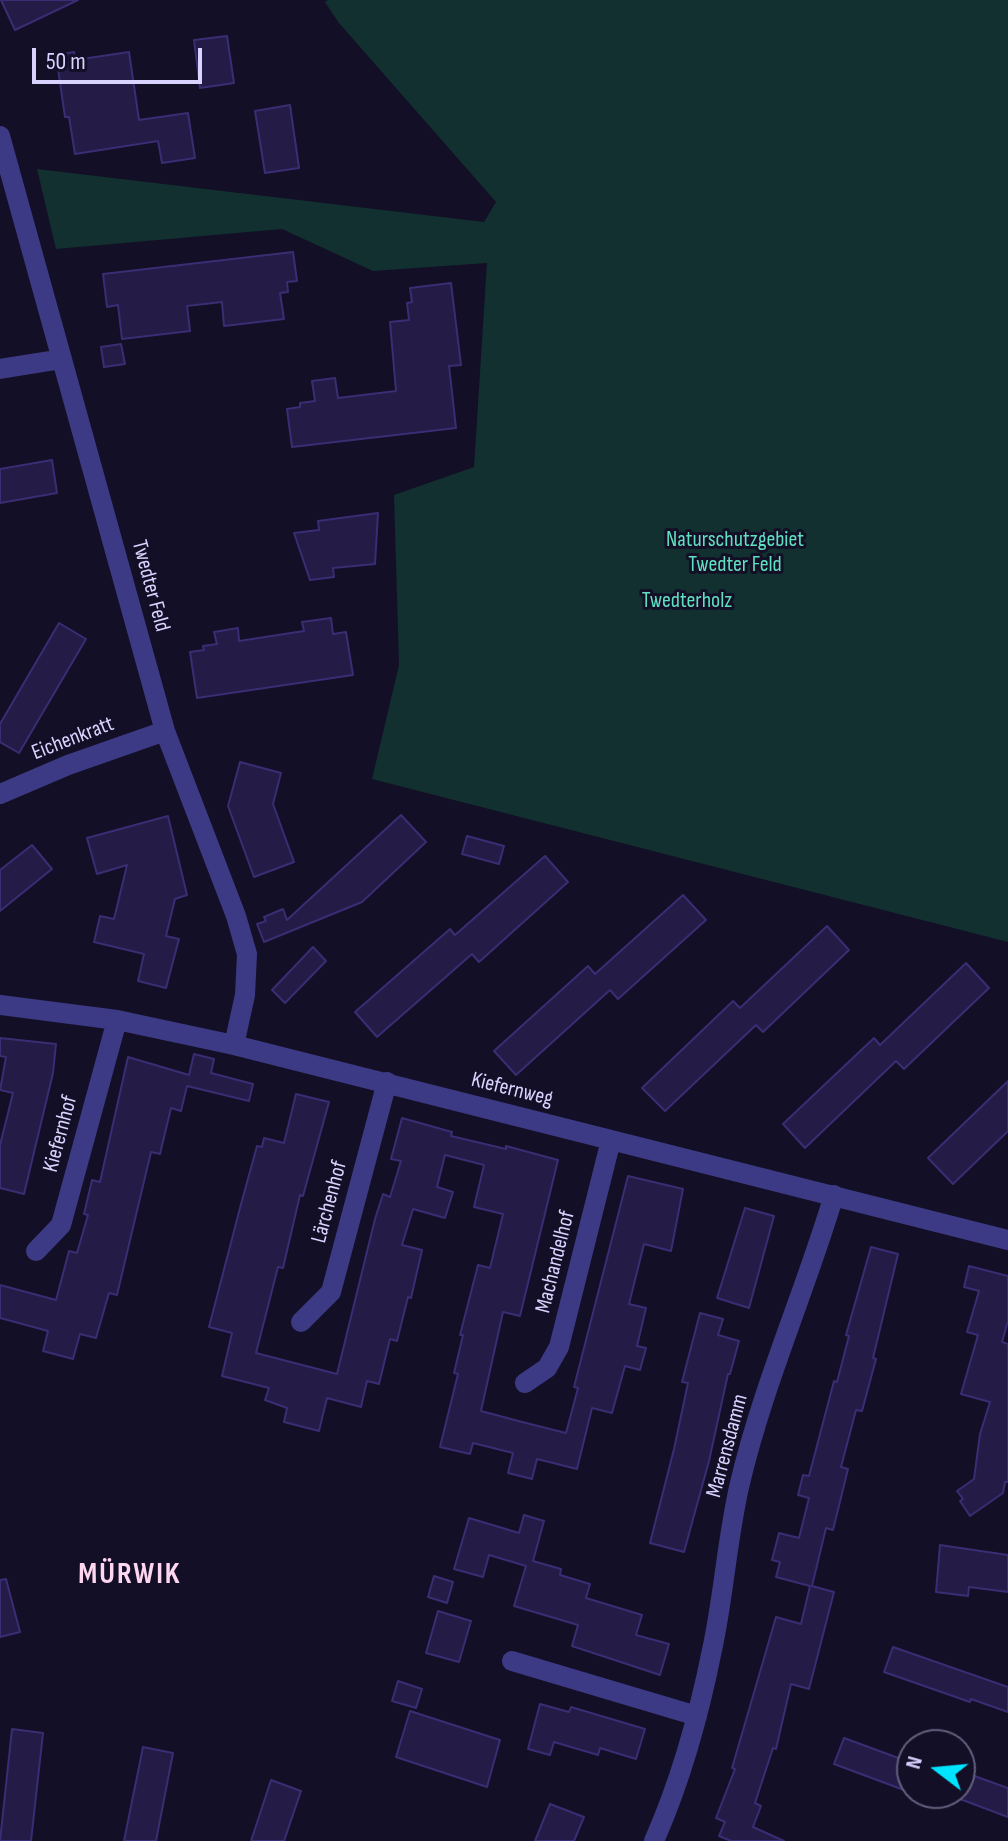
<!DOCTYPE html>
<meta charset="utf-8">
<style>
body{margin:0}
#map{position:relative;width:1008px;height:1841px;overflow:hidden;background:#130f26;font-family:"Sofia Sans Condensed",sans-serif}
canvas{display:block}
.north{position:absolute;left:896px;top:1729px;width:80px;height:80px;box-sizing:border-box;background:#130f26;border:2px solid #625e7d;border-radius:50%;rotate:286deg;font-size:22px;font-weight:700;line-height:32px;text-align:center;color:#d9d4ff}
.north::after{content:'';display:block;margin:auto;width:28px;height:36px;background:#00e5ff;clip-path:polygon(50% 0,100% 100%,50% 72%,0 100%)}
.scale{position:absolute;left:32px;top:48px;width:170px;height:36px;box-sizing:border-box;border:4px solid #d9d4ff;border-top:0;padding-left:10px;font-size:24px;line-height:28px;white-space:nowrap;color:#d9d4ff;-webkit-text-stroke:6px #130f26;paint-order:stroke}
</style>
<div id="map">
<canvas width="1008" height="1841"></canvas>
<div class="north">N</div>
<div class="scale">50 m</div>
</div>
<script>
const c = document.querySelector('canvas').getContext('2d');
c.lineJoin = 'round';
function fill(path, color) {
  c.fillStyle = color;
  c.fill(path, 'evenodd');
}
function strokePath(path, color, width, dash) {
  c.strokeStyle = color;
  c.lineWidth = width;
  c.lineCap = dash ? 'butt' : 'round';
  c.setLineDash(dash || []);
  c.stroke(path);
}
function drawText(font, color, halo, rows, align = 'center') {
  c.font = font + ' "Sofia Sans Condensed",sans-serif';
  c.lineWidth = 6;
  c.setLineDash([]);
  c.textBaseline = 'middle';
  c.strokeStyle = halo;
  c.fillStyle = color;
  for (const [text, x, y, turn = 0] of rows) {
    c.save();
    c.translate(x, y);
    c.rotate((+turn || 0) * Math.PI / 180);
    c.textAlign = isNaN(turn) ? turn : align;
    if (halo) c.strokeText(text, 0, 0);
    c.fillText(text, 0, 0);
    c.restore();
  }
}
const green = new Path2D(`
 M328,0H1008V942L372,779L399,665L394,495L474,467L487,263L373,271L282,229L56,249L37,169L484,222L496,202L339,23L325,2Z`);
const building = new Path2D(`
 M1,0H78L15,30Z
 M227,36L234,83L200,88L194,40Z
 M74,52L75,60L129,52L139,120L188,113L195,158L162,163L158,141L75,154L69,117H65L56,55Z
 M290,105L299,168L265,173L255,111Z
 M293,252L297,281L287,282L288,292L280,293L284,319L224,326L222,302L187,306L190,331L122,339L118,305L107,307L103,274Z
 M451,283L461,365L449,366L456,428L292,447L287,409L300,407V403L315,401L312,381L335,378L338,398L396,391L390,322L409,320L407,303L412,302L410,288Z
 M121,344L125,364L104,367L101,347Z
 M52,460L57,493L0,503V469Z
 M378,513L375,564L333,568L334,577L310,580L294,533L319,530L318,521Z
 M331,618L333,634L346,632L353,675L197,698L190,652L204,650L203,646L217,644L214,632L238,628L239,641L304,631L302,622Z
 M59,623L86,639L19,753L0,742V724Z
 M240,762L281,773L273,804L294,862L254,877L228,806Z
 M401,815L426,842L362,902L264,942L257,924L266,921L264,917L283,909L287,920Z
 M168,816L187,895L175,899L166,936L179,939L166,988L138,981L144,954L94,942L100,916L114,919L127,865L97,874L87,838Z
 M467,836L504,846L499,864L462,854Z
 M32,845L52,869L0,911V870Z
 M545,856L568,882L479,962L472,954L377,1037L355,1012L450,929L455,935Z
 M683,895L706,920L618,999L610,990L516,1075L494,1051L588,966L595,974Z
 M827,926L849,950L763,1032L756,1025L665,1111L642,1088L733,1001L740,1008Z
 M313,947L326,961L285,1003L272,990Z
 M966,963L989,988L904,1069L896,1061L805,1148L783,1124L874,1038L880,1045Z
 M0,1038L56,1044L53,1073L24,1194L0,1188V1145L13,1093L0,1090L6,1057L0,1056Z
 M194,1054L214,1059L211,1073L253,1084L249,1101L187,1086L181,1111L171,1108L160,1154L151,1152L117,1295L109,1293L96,1338L80,1334L73,1359L43,1351L48,1331L0,1318V1285L56,1300L69,1251L77,1253L88,1215L84,1214L92,1180L100,1182L128,1057L189,1075Z
 M1008,1081V1131L953,1184L928,1158Z
 M296,1094L329,1102L303,1196L300,1195L283,1268L278,1267L256,1353L337,1374L375,1219L383,1194L390,1197L401,1161L391,1159L402,1118L452,1132L451,1136L506,1149V1146L558,1160L520,1316L503,1312L481,1411L526,1423L566,1433L578,1388L574,1387L628,1176L683,1189L671,1251L644,1244L629,1304L646,1308L637,1346L646,1348L640,1370L625,1366L612,1413L592,1408L577,1469L537,1459L532,1479L508,1473L513,1453L473,1443L470,1454L440,1447L458,1374L454,1373L463,1335H460L478,1265L490,1268L503,1214L474,1207L484,1165L445,1155L437,1187L453,1192L445,1218L413,1209L402,1245L422,1250L411,1298L408,1297L397,1341L390,1339L379,1384L367,1381L361,1407L327,1398L319,1431L284,1422L287,1408L265,1400L269,1388L222,1376L232,1333L209,1327L240,1208L257,1146L262,1147L264,1138L284,1143Z
 M745,1208L774,1216L749,1308L717,1298Z
 M871,1247L898,1254L873,1358L876,1359L862,1411L856,1410L841,1467L848,1469L833,1530L826,1528L812,1586L834,1592L809,1689L791,1684L776,1749L773,1748L755,1803L761,1806L753,1827L784,1841H731L719,1836L725,1822L716,1818L735,1769L732,1768L776,1617L801,1624L810,1586L776,1577L780,1562L772,1560L779,1533L799,1538L809,1498L798,1495L803,1475L809,1476L834,1381L837,1382L849,1336L846,1335Z
 M969,1266L1008,1276V1321L1002,1342L1008,1344V1482H1005L1003,1493L970,1516L960,1501L963,1499L957,1491L974,1479L980,1434L990,1402L961,1394L978,1335L967,1332L979,1291L964,1287Z
 M700,1313L723,1319L718,1335L739,1341L730,1374H728L709,1461L684,1552L650,1543L674,1449L688,1383L682,1382Z
 M524,1515L544,1521L533,1561L561,1569L560,1575L590,1584L586,1598L642,1615L636,1635L669,1644L660,1675L572,1646L578,1625L514,1606L526,1566L489,1555L483,1577L454,1569L469,1518L519,1533Z
 M940,1545L1008,1555V1592L969,1587L968,1596L936,1592Z
 M434,1576L453,1582L447,1603L428,1597Z
 M6,1579L20,1632L0,1637V1580Z
 M438,1611L471,1621L459,1662L426,1653Z
 M893,1647L1008,1687V1712L971,1699L970,1702L884,1672Z
 M398,1681L422,1689L416,1708L392,1701Z
 M540,1704L569,1712L571,1707L645,1729L636,1759L600,1748L598,1755L554,1742L550,1755L528,1749Z
 M410,1711L500,1740L487,1787L396,1757Z
 M12,1729L43,1733L31,1841H0Z
 M844,1738L912,1763V1793L834,1764Z
 M143,1747L173,1753L156,1841H124Z
 M969,1774L1008,1788V1817L960,1799V1775L968,1778Z
 M271,1780L301,1791L284,1841H251Z
 M550,1804L584,1817L574,1841H535Z`);
const minor = new Path2D(`
 M0,136L165,731L236,916L247,954L245,995L234,1045
 M0,369L62,359
 M0,794L68,765L165,731
 M0,1005L117,1020L234,1045L1008,1240
 M36,1251L61,1225L117,1020
 M301,1322L331,1292L387,1082
 M525,1383L547,1368L559,1347L611,1140
 M512,1661L697,1716
 M654,1841C681,1780 699,1715 712,1650C724,1595 727,1538 740,1483C763,1385 805,1292 834,1195`);
const parkNames = [
 ["Naturschutzgebiet",735,540],
 ["Twedter Feld",735,565],
 ["Twedterholz",687,601]
];
const streetNames = [
 ["Twedter Feld",150,586,75],
 ["Eichenkratt",73,739,-21],
 ["Kiefernweg",512,1090,14],
 ["Kiefernhof",61,1134,-75],
 ["Lärchenhof",330,1202,-75],
 ["Machandelhof",556,1262,-76],
 ["Marrensdamm",728,1446,-75]
];
const districtNames = [
 ["MÜRWIK",130,1575]
];
fill(green, '#12302f');
fill(building, '#241b47');
strokePath(building, '#3b2d73', 2);
strokePath(minor, '#3d3a85', 20);
drawText('22px', '#5fe0c0', '#130f26', parkNames);
drawText('22px', '#d9d4ff', '#130f26', streetNames);
c.letterSpacing = '2px';
drawText('bold 30px', '#ffd6f0', '#130f26', districtNames);
c.letterSpacing = '0px';
</script>
